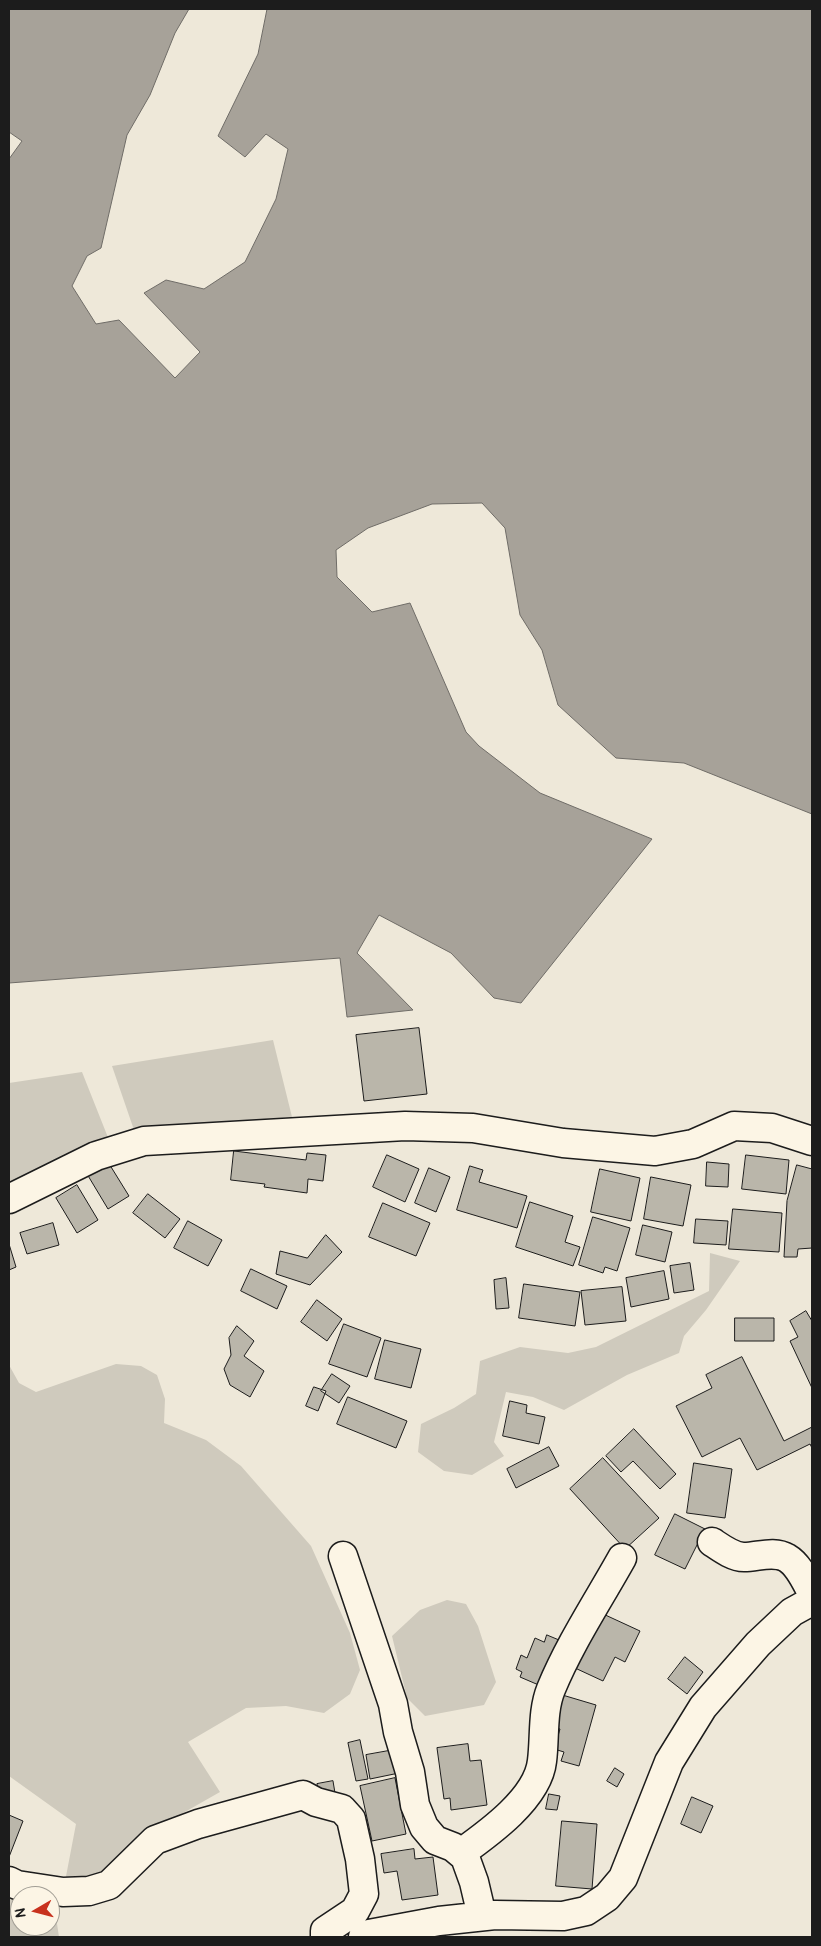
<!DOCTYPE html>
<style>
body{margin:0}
#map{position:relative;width:821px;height:1946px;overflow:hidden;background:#eee8d9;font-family:Pangolin,sans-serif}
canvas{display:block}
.frame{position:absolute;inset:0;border:10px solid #1c1c1c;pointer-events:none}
.north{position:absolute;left:10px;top:1886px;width:50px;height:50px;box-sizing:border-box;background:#fcf5e5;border:1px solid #a29e95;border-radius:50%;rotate:262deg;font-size:14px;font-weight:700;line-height:20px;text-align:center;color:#1c1c1c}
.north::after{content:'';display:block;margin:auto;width:18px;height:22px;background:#c8321e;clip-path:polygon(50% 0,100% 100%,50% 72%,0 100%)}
</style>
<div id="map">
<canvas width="821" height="1946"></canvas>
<div class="frame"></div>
<div class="north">N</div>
</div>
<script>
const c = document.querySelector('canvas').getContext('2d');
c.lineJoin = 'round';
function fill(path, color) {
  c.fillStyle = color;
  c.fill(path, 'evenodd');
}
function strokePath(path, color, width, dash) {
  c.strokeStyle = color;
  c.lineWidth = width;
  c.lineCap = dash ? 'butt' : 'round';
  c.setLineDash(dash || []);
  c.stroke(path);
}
const green = new Path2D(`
 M273,1040L292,1117L134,1130L112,1066Z
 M82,1072L109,1140L81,1149L9,1184V1083Z
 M710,1253L740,1261L706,1310L684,1336L679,1353L627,1375L564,1410L533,1397L506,1392L494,1442L504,1456L472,1475L444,1471L418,1452L421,1424L454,1408L476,1394L480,1361L520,1347L568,1353L596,1347L709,1291Z
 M116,1364L141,1366L157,1375L165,1399L164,1423L206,1440L241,1466L311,1546L350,1633L360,1670L350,1694L324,1713L286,1706L246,1708L188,1742L220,1792L169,1821L121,1874L63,1892L76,1824L9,1776V1365L19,1383L36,1392Z
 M447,1600L466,1604L478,1626L496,1682L484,1705L425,1716L407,1698L392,1636L420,1610Z
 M9,1893L20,1899V1926H50V1914L56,1917L59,1937H9Z`);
const water = new Path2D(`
 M9,9H189L175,33L150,95L127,135L101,248L87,256L72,286L96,324L119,320L175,378L200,352L144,293L166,280L204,289L245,262L276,199L288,149L266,134L245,157L218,136L258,54L267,9H812V814L684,763L616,758L558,705L542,650L520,615L505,528L482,503L432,504L368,528L336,550L337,577L372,612L410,603L466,732L479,746L540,793L652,839L521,1003L494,998L451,953L379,915L357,953L413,1010L347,1017L340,958L9,983V159L22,141L9,132Z`);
const building = new Path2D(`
 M419,1028L427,1094L364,1101L356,1035Z
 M234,1151L306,1160L307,1153L326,1155L323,1181L308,1179L307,1193L264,1187L265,1184L231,1180Z
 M387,1155L419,1169L405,1202L373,1187Z
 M746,1155L789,1160L786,1194L742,1189Z
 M108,1162L129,1196L108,1209L87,1174Z
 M707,1162L729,1164L728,1187L706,1186Z
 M797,1165L812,1169V1248L798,1249L797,1257H784L787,1201Z
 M470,1166L483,1170L479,1182L527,1196L517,1228L457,1210Z
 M429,1168L450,1177L436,1212L415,1203Z
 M600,1169L640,1178L631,1221L591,1212Z
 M651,1177L691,1185L683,1226L644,1219Z
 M77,1185L98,1220L77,1233L56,1198Z
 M148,1194L180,1219L165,1238L133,1213Z
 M530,1202L573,1216L565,1242L580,1247L573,1266L516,1247Z
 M383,1203L430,1223L416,1256L369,1237Z
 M733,1209L782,1213L779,1252L729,1249Z
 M593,1217L630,1228L617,1271L605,1267L603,1273L579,1265Z
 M696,1219L728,1221L726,1245L694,1243Z
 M188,1221L222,1240L208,1266L174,1248Z
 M53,1223L59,1245L27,1254L20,1233Z
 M643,1225L672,1232L665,1262L636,1255Z
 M326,1235L342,1252L310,1285L276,1274L280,1251L307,1258Z
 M9,1244L16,1267L9,1270Z
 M690,1263L694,1290L674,1293L670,1266Z
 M251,1269L287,1286L277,1309L241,1291Z
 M664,1271L669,1299L631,1307L626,1278Z
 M506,1278L509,1308L496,1309L494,1280Z
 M524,1284L580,1292L575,1326L519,1318Z
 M622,1287L626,1321L585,1325L581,1291Z
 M317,1300L342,1319L327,1341L301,1322Z
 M806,1311L812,1321V1388L790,1341L798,1337L790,1321Z
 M735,1318H774V1341H735Z
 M344,1324L381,1338L367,1377L329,1364Z
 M237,1326L254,1341L244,1356L264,1371L250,1397L230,1385L224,1369L231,1355L229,1338Z
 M385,1340L421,1349L411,1388L375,1379Z
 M742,1357L784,1441L812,1427V1448L810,1444L757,1470L740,1438L702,1457L676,1406L712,1388L706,1375Z
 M332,1374L350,1386L339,1403L321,1391Z
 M314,1387L326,1391L318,1411L306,1406Z
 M348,1397L407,1421L396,1448L337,1424Z
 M510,1401L527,1405L526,1413L545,1417L539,1444L503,1436Z
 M634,1429L676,1474L660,1489L633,1461L621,1472L606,1456Z
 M549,1447L559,1466L516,1488L507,1469Z
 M603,1458L659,1518L625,1549L570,1489Z
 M694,1463L732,1469L725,1518L687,1513Z
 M675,1514L705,1529L685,1569L655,1555Z
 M601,1613L640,1631L625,1662L615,1657L603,1681L575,1668Z
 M547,1635L559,1640L541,1686L520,1677L522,1672L516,1669L521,1655L527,1658L535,1638L544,1642Z
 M685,1657L703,1672L687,1694L668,1679Z
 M559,1694L596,1705L579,1766L561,1761L564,1752L554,1749L560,1729L555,1728L559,1712L555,1709Z
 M360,1740L368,1779L356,1781L348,1743Z
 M468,1744L470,1761L481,1760L487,1805L451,1810L450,1798L444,1799L437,1748Z
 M394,1750L399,1773L370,1779L366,1755Z
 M615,1768L624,1774L617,1787L607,1781Z
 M395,1778L406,1834L372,1841L360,1786Z
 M333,1781L335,1793L319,1796L317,1784Z
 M549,1794L560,1796L557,1810L546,1809Z
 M692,1797L713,1806L701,1833L681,1824Z
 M9,1815L23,1821L9,1857Z
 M562,1821L597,1824L592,1889L556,1886Z
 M414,1849L415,1859L433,1857L438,1895L402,1900L397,1871L384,1873L381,1854Z`);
const minor = new Path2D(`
 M9,1199L96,1156L144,1141L405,1126L473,1128L563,1143L655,1151L693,1144L734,1126L772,1128L812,1141
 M712,1542C721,1548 733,1557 744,1557C758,1557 774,1550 787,1558C799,1565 806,1582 812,1593
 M343,1556L393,1704L398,1732L410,1772L415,1805L424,1827L435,1840L453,1847L465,1857L474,1882L482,1916
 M461,1853C489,1833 538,1798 542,1761C545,1738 542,1711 551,1689C570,1643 598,1601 622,1558
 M9,1881L17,1885L63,1892L89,1891L109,1885L155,1840L198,1824L303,1795L316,1802L342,1809L351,1819L360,1859L364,1894L355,1911L325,1931V1937
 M363,1937L369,1934L439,1921L495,1915L563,1916L586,1911L607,1897L623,1878L669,1762L703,1707L758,1644L792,1612L812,1601`);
fill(green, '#cfcabd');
fill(water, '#a7a299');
strokePath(water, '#6f6c67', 1);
fill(building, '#bab6aa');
strokePath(building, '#1c1c1c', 1);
strokePath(minor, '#1c1c1c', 31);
strokePath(minor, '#fcf5e5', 28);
</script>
